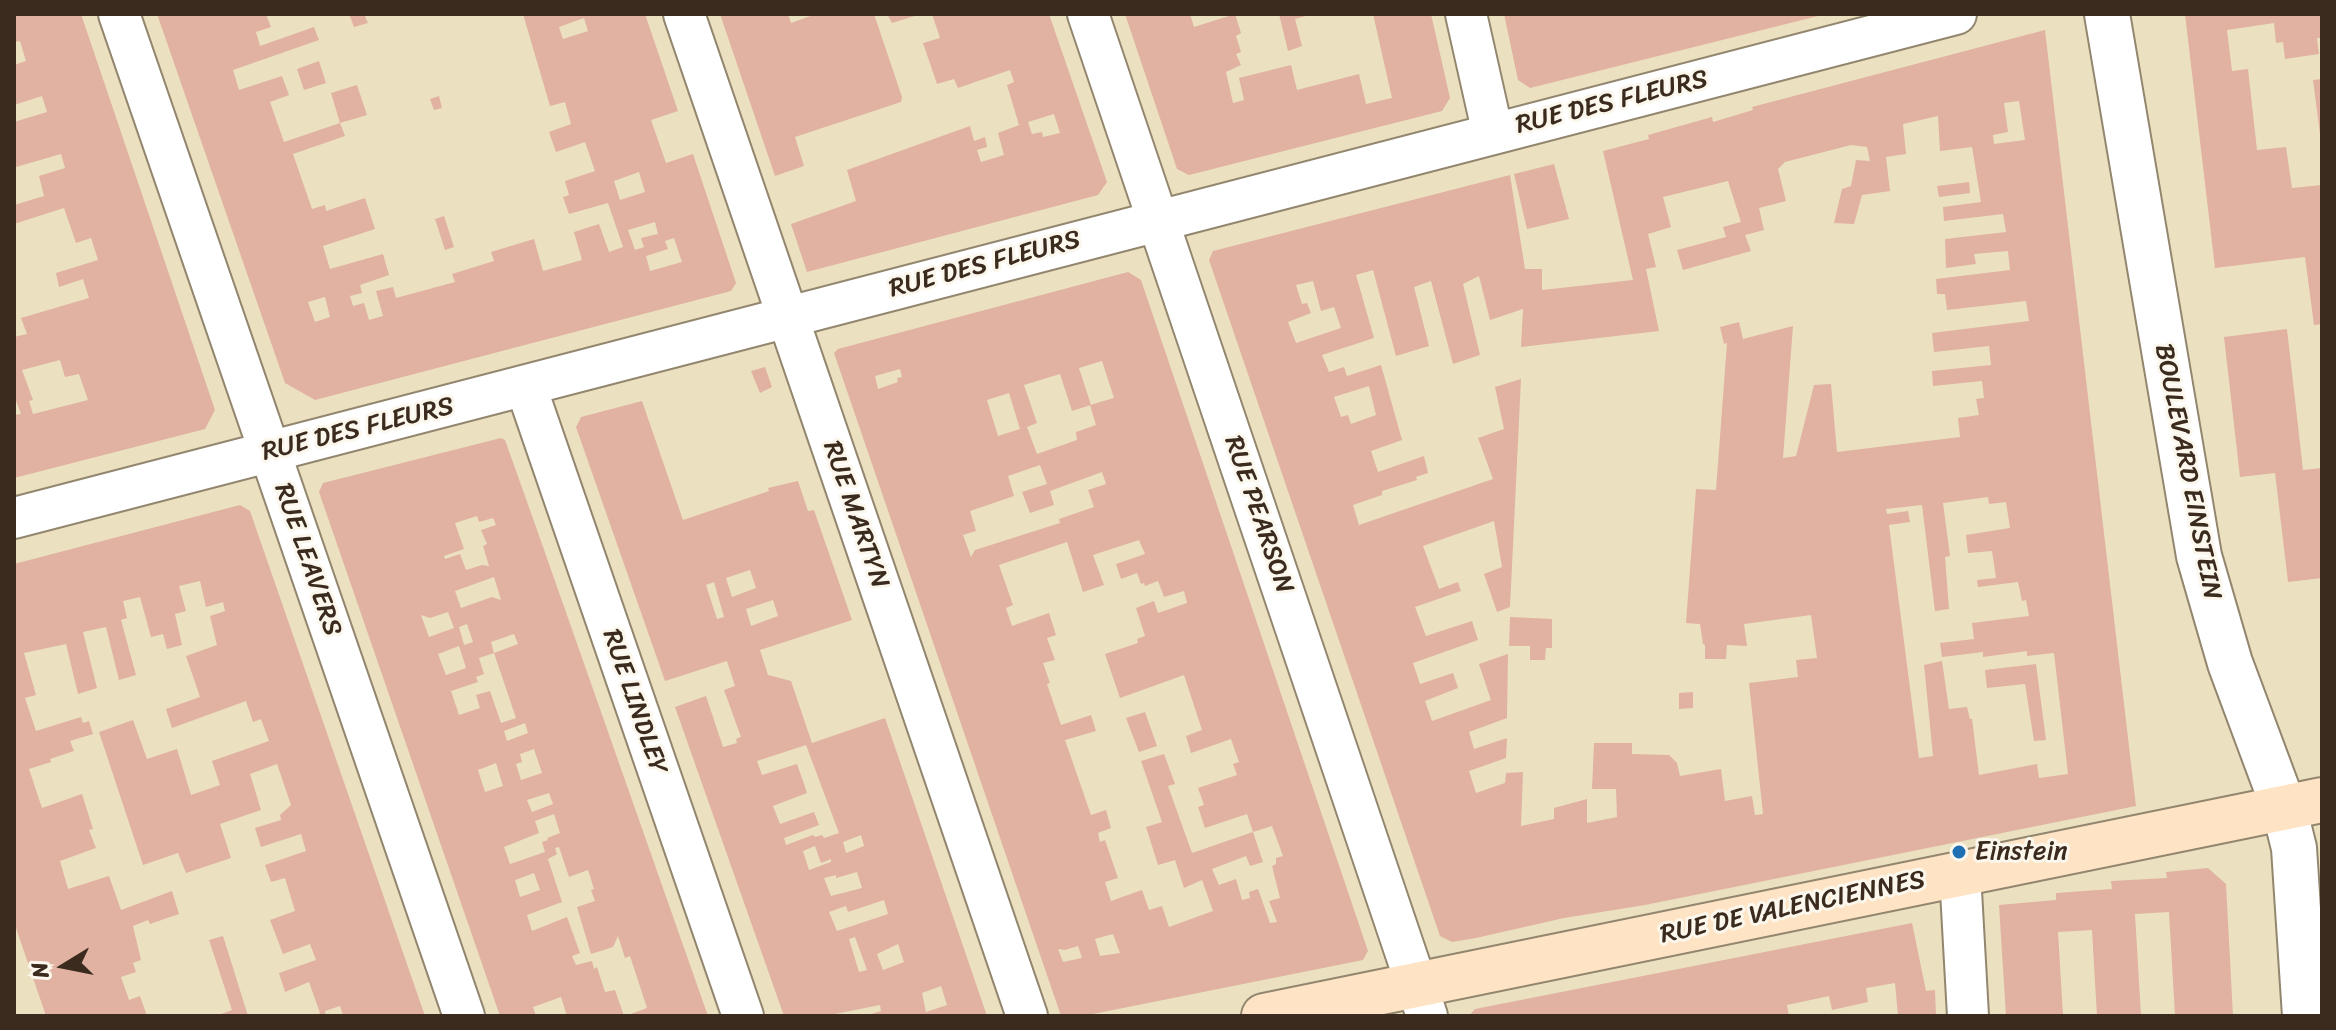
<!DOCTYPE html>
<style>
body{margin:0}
#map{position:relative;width:2336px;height:1030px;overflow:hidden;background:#ebe1c0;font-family:Sriracha,sans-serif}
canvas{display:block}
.frame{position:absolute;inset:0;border:16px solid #3b2a1e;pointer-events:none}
.north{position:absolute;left:24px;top:926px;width:80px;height:80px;-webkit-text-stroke:6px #fbf7ec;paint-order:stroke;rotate:260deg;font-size:22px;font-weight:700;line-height:32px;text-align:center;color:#3b2a1e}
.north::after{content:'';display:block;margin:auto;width:28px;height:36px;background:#3b2a1e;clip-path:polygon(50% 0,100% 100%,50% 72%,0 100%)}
</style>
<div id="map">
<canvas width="2336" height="1030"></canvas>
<div class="frame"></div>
<div class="north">N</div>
</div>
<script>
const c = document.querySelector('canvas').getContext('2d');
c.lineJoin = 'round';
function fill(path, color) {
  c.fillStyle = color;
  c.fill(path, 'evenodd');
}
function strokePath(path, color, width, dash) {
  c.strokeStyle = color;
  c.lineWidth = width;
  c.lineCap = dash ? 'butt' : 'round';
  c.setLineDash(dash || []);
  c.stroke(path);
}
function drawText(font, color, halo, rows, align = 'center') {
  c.font = font + ' Sriracha,sans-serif';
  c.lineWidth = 6;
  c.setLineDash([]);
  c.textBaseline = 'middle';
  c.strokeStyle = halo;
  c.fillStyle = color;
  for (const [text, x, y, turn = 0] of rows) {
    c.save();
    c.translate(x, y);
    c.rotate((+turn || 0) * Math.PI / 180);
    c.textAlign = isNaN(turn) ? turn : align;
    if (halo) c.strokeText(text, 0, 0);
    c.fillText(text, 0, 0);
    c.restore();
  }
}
const building = new Path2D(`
 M14,14H81L215,410L205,429L14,478V415L21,414L14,395V337L27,334L21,318L89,298L83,279L59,287L56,273L98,260L91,238L76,243L64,208L14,224V205L44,196L39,176L65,168L61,154L16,167L14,122L47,112L42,96L14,105V65L26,61L20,41L14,42ZM60,360L65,377L79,374L88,400L33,414L29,401L33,400L22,370Z
 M157,14H266L271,27L256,32L260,46L314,27L319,40L233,70L239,90L282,76L289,95L270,102L284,142L340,123L345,136L293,154L312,209L325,205L326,211L365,198L375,229L323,246L330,269L383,254L389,275L360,285L362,293L350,296L353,306L364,303L369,320L383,316L376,291L393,287L396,298L455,282L452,274L494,261L491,252L534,239L543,271L582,260L574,232L599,224L609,252L623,247L608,203L569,214L563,197L569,195L565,181L595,171L585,142L556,152L549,132L571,124L565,102L550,106L523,14H645L678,111L651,120L666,163L693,154L736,283L731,291L315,400L285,383ZM584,18L588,31L563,39L559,27ZM639,172L645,192L620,200L614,181ZM655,222L658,234L641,238L644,247L635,250L628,230ZM674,238L682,262L650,271L646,256L668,249L665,241ZM325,297L330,317L315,322L308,302Z
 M349,14H364L368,23L354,27Z
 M720,14H788L791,23L816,14H874L902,97L901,102L795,137L804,166L775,176Z
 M887,14H918V15L892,23Z
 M932,14H1049L1107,182L1098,195L807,272L791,224L856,201L847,170L970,126L974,141L985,137L987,147L977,150L981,162L1004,155L998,133L1019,125L1007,85L1014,82L1010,70L958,88L954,79L937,84L923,43L940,38ZM1054,114L1060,133L1043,137L1042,132L1032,134L1028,122Z
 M1125,14H1190L1194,27L1235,14L1241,33L1236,36L1241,52L1236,54L1241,65L1226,72L1233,103L1244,100L1239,78L1291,65L1297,90L1359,74L1366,104L1392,98L1373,14H1431L1450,98L1442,111L1189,175L1177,169Z
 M1279,14H1313L1295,19L1302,46L1288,51Z
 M1504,14H1822V15L1530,88L1518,80Z
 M2185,14H2322V38H2317L2319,54L2285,59L2283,42L2276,43L2274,23L2227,30L2232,71L2248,69L2257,150L2286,147L2292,188L2322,185V324L2314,325L2305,257L2215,268Z
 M2045,30L2136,806L1645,905L1564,918L1476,938L1452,942L1440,936L1209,260L1213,251L1510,175L1525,269H1542V290L1633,280L1603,151L1649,139L1648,135L1712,117L1713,122L1753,110L1752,107ZM2019,101L2025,140L1994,144L1993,135L2008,132L2004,103ZM1938,116L1940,151L1972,147L1981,202L1943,207L1944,221L2003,214L2006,232L1945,239L1946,268L1976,264L1974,254L2008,251L2010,270L1936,279L1937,294H1945L1947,310L2026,301L2029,321L1932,333L1934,352L1989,346L1991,365L1932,371L1933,386L1982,381L1984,398L1976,399L1979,415L1958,418L1960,437L1837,452L1831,384L1814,385L1796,456L1783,458L1793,326L1743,339L1739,322L1720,327L1724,344L1727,343L1716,490L1696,489L1686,623L1700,624L1703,644L1705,645V659H1726L1727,645L1747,646L1744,624L1811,615L1817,658L1796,660L1798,677L1749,683L1763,814L1755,815L1752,796L1725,801L1721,769L1680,776L1677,763L1669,755L1632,754V743H1594L1592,789H1616L1617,817L1587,823V799L1554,808V819L1521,826L1523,772L1506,773L1505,783L1476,793L1469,771L1506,758L1507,738L1474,749L1469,732L1507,718L1508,654L1479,664L1491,700L1432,721L1425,701L1458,688L1453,673L1420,684L1413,663L1478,640L1472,621L1426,636L1415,607L1461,591L1458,582L1439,589L1423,546L1494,521L1502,567L1484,574L1497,612L1510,607L1521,379L1495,387L1504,429L1478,438L1493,479L1359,525L1353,505L1382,495V491L1417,480L1416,477L1428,473L1424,456L1378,472L1371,451L1402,440L1381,365L1347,376L1344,367L1329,372L1322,355L1374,338L1356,275L1373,270L1396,356L1429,346L1414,287L1431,281L1453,364L1480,355L1463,284L1479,276L1490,320L1523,309L1521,347L1659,331L1646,269L1656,267L1648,234L1671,227L1663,197L1728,181L1741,222L1723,227L1726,237L1677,250L1683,270L1751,251L1745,235L1764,230L1759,208L1786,201L1778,169L1785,162L1851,145L1867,147L1870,161L1856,160L1851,186L1842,189L1834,223L1854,224L1862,195L1890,191L1886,157L1906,154L1903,124ZM1313,281L1321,311L1334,307L1341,328L1296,343L1288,322L1311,313L1307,303L1302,304L1296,285ZM1369,386L1376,415L1351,424L1348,415L1341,417L1334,397ZM1988,497L1989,504L2006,502L2010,528L1966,535L1968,553L1992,551L1996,578L1977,580L1978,587L2018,582L2022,601L2026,600L2029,616L1972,623L1974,639L1940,643L1942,657L1983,652V657L2027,651V656L2054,653L2068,774L2039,778L2037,764L1979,775L1972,719H1970L1967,707L1949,709L1942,661L1924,665L1933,756L1919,758L1889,525L1910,522L1908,511L1887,514L1886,509L1922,505L1935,611L1949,609L1945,557L1950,556L1943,503Z
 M319,61L326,83L304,90L297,69Z
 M2322,79V134H2320L2313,80Z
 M357,85L367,115L340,123L331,93Z
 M439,96L442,108L434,110L430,99Z
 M1554,164L1569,219L1527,229L1514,174Z
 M1969,182L1970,193L1939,197L1937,186Z
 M444,216L454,247L445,250L435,219Z
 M1128,272L1141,280L1368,951L1363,960L1083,1016H1061L834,353L838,349ZM1102,361L1114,398L1090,405L1096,425L1076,432L1077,440L1037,454L1027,427L1037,423L1024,385L1060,374L1072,411L1091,405L1079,368ZM900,369L902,377L897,378L898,382L878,389L875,376ZM1009,393L1020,429L998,436L987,400ZM1040,465L1047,484L1022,492L1030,513L1054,505L1050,491L1102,472L1106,484L1088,490L1094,507L1059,519L1060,523L975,550L971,557L963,535L976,531L970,511L1014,496L1008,476ZM1139,540L1145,554L1116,564L1121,579L1137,573L1141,584L1144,583L1145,586L1158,581L1164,597L1184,591L1187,603L1158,613L1154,601L1136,608L1145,636L1137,639L1138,643L1105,654L1120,698L1184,675L1202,730L1186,736L1191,753L1231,739L1239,762L1233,764L1237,775L1198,788L1204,805L1198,807L1205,828L1247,814L1253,832L1272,826L1283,856L1276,858V864L1272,866L1280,898L1269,901L1277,922L1270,923L1258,889L1249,892L1250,898L1242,900L1236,879L1219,885L1212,869L1246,856L1250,866L1263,862L1253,832L1192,853L1168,786L1175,784L1164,754L1141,761L1162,822L1146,827L1158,865L1175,860L1184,888L1202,880L1213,911L1169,927L1162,906L1149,910L1142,890L1111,901L1105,882L1118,878L1105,840L1100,842L1098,833L1111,828L1106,810L1091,815L1065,740L1096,731L1091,715L1061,725L1047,684L1050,683L1043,663L1055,660L1047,638L1056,635L1049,613L1012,626L1006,608L1013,605L999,565L1067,542L1083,592L1104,585L1093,555ZM1113,934L1120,953L1100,956L1095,939ZM1078,946L1082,958L1063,962L1058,949L1065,950Z
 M2287,329L2303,470L2322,468V578L2288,582L2275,473L2240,477L2224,337Z
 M765,367L772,387L760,393L751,371Z
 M642,401L683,520L769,491L768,488L798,481L808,511L814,510L852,620L760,650L768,675L791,681L812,743L885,718L987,1016H865L881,1011L880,1005L825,1016H784L675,707L706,696L723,747L737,743L736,739L741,737L724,690L735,686L727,661L665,681L576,427L581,417ZM750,570L756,588L732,597L726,578ZM714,582L724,617L717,619L706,585ZM773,600L778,616L751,626L746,609ZM806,745L839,833L824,838L822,835L815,837L813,835L786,845L784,838L819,825L814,812L780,824L773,806L807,793L803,781L797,764L762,775L757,761ZM861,835L864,846L846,853L843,842ZM815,846L821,863L831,859V862L809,870L803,851ZM857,872L862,888L831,896L824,878L836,875V878ZM884,900L888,914L837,931L829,912L846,906L848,912ZM855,937L867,970L859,972L849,939ZM898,944L904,962L883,970L877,954ZM941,986L947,1005L926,1012L922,993Z
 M501,438L505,440L536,527L708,1016H625L647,1008L630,956L625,958L618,936L613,947L591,954L577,907L595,901L591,890L594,889L588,870L569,877L559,847L555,848L557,854L548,859L562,902L527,915L532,931L567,917L580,953L572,956L576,965L592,961L594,969L597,967L605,992L615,990L624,1016H567L561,997L533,1007L536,1016H500L319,492L323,483ZM477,516L479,522L493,518L496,525L481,530L487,544L483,546L489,566L482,565L466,570L460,554L445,559L444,556L464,549L455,523ZM494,577L501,600L492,597L461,608L455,591ZM448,612L454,628L429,637L421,615L430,618ZM467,624L473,642L464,645L459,627ZM514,634L518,644L494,653L516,718L501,723L490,691L476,695L480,708L459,715L451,691L478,682L476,677L484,674L479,658L494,653L491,642ZM459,646L466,668L446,675L438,654ZM525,723L528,733L507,741L504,731ZM534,749L542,773L521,780L516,764L522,762L520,754ZM496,763L503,786L485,792L478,770ZM549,793L553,804L532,812L527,800ZM554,814L560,833L547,838L548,840L542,842L545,852L510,864L504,847L539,833L535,821ZM534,873L540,890L520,897L515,880Z
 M240,505L250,511L425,1016H343L340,1006L325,1011L326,1016H314L320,1013L309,982L285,992L279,973L316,960L310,944L283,954L270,920L295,911L285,878L271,882L265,865L306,851L301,834L261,847L255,828L281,820L280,815L291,805L277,764L250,774L261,810L220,824L231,858L186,873L178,853L143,865L99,732L133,720L147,759L177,749L191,795L220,785L212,761L269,741L261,719L253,722L246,701L172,728L166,709L200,697L186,656L217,645L210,616L225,611L223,602L206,607L200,581L179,586L186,611L175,614L182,645L167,649L163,634L151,637L140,597L123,601L127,618L121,620L136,675L119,680L106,627L83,632L97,688L78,694L66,644L24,653L36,695L25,698L36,731L81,717L83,723L89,721L93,734L70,741L74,751L50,759L51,762L29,769L42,808L82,794L93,829L89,830L96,848L60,861L68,889L109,876L121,910L172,891L179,914L150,924L148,920L133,926L141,960L133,963L136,972L121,977L129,1000L140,996L147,1016H46L14,922V564Z
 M1510,617L1552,619V648H1546L1545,660H1530V646H1509Z
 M2036,664L2046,740L2034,741L2025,684L1987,688L1985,670Z
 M1693,692V708L1679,709V693Z
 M1145,712L1157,746L1139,752L1126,718Z
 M2208,868L2226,884L2233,1016H2175L2169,912L2135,914L2141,1016H2097L2092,930L2058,932L2063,1016H2006L1999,905L2056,900V893L2112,889L2111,881L2167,878L2166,872Z
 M1912,923L1926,991L1935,990L1936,1016H1898L1895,983L1866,988L1868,1002L1832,1010L1829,996L1787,1005L1789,1016H1469L1475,1009Z
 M223,936L234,971L248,1016H216L232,1010L209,940Z`);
const minor = new Path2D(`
 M119,14L464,1016
 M684,14L1027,1016
 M1088,14L1427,1016
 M1466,14L1493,134
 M526,387L743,1016
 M14,518L1956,14
 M1960,873L1968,1016`);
const tertiary = new Path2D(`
 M2107,14L2199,556L2230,663L2284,808L2294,848L2305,1016`);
const secondary = new Path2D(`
 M1264,1016L2322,800`);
const markers = [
 [1959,852,8,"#1f6fb2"]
];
const streetNames = [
 ["RUE DES FLEURS",1612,103,-14],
 ["RUE DES FLEURS",985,265,-15],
 ["RUE DES FLEURS",358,430,-14],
 ["BOULEVARD EINSTEIN",2187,472,79],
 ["RUE MARTYN",855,515,71],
 ["RUE PEARSON",1258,515,71],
 ["RUE LEAVERS",307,560,71],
 ["RUE LINDLEY",634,702,71],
 ["RUE DE VALENCIENNES",1793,908,-12]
];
const poiNames = [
 ["Einstein",1975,852]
];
fill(building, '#e1b1a1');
strokePath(minor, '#93866f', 44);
strokePath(tertiary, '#93866f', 48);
strokePath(secondary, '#93866f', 48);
strokePath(minor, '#fff', 40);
strokePath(tertiary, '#fff', 44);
strokePath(secondary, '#fee4c5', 44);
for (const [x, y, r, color] of markers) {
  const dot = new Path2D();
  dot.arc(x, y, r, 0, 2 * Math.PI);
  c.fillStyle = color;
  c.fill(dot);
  strokePath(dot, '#fbf7ec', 3);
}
drawText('26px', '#3b2a1e', '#fbf7ec', streetNames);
drawText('26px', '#3b2a1e', '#fbf7ec', poiNames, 'left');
</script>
